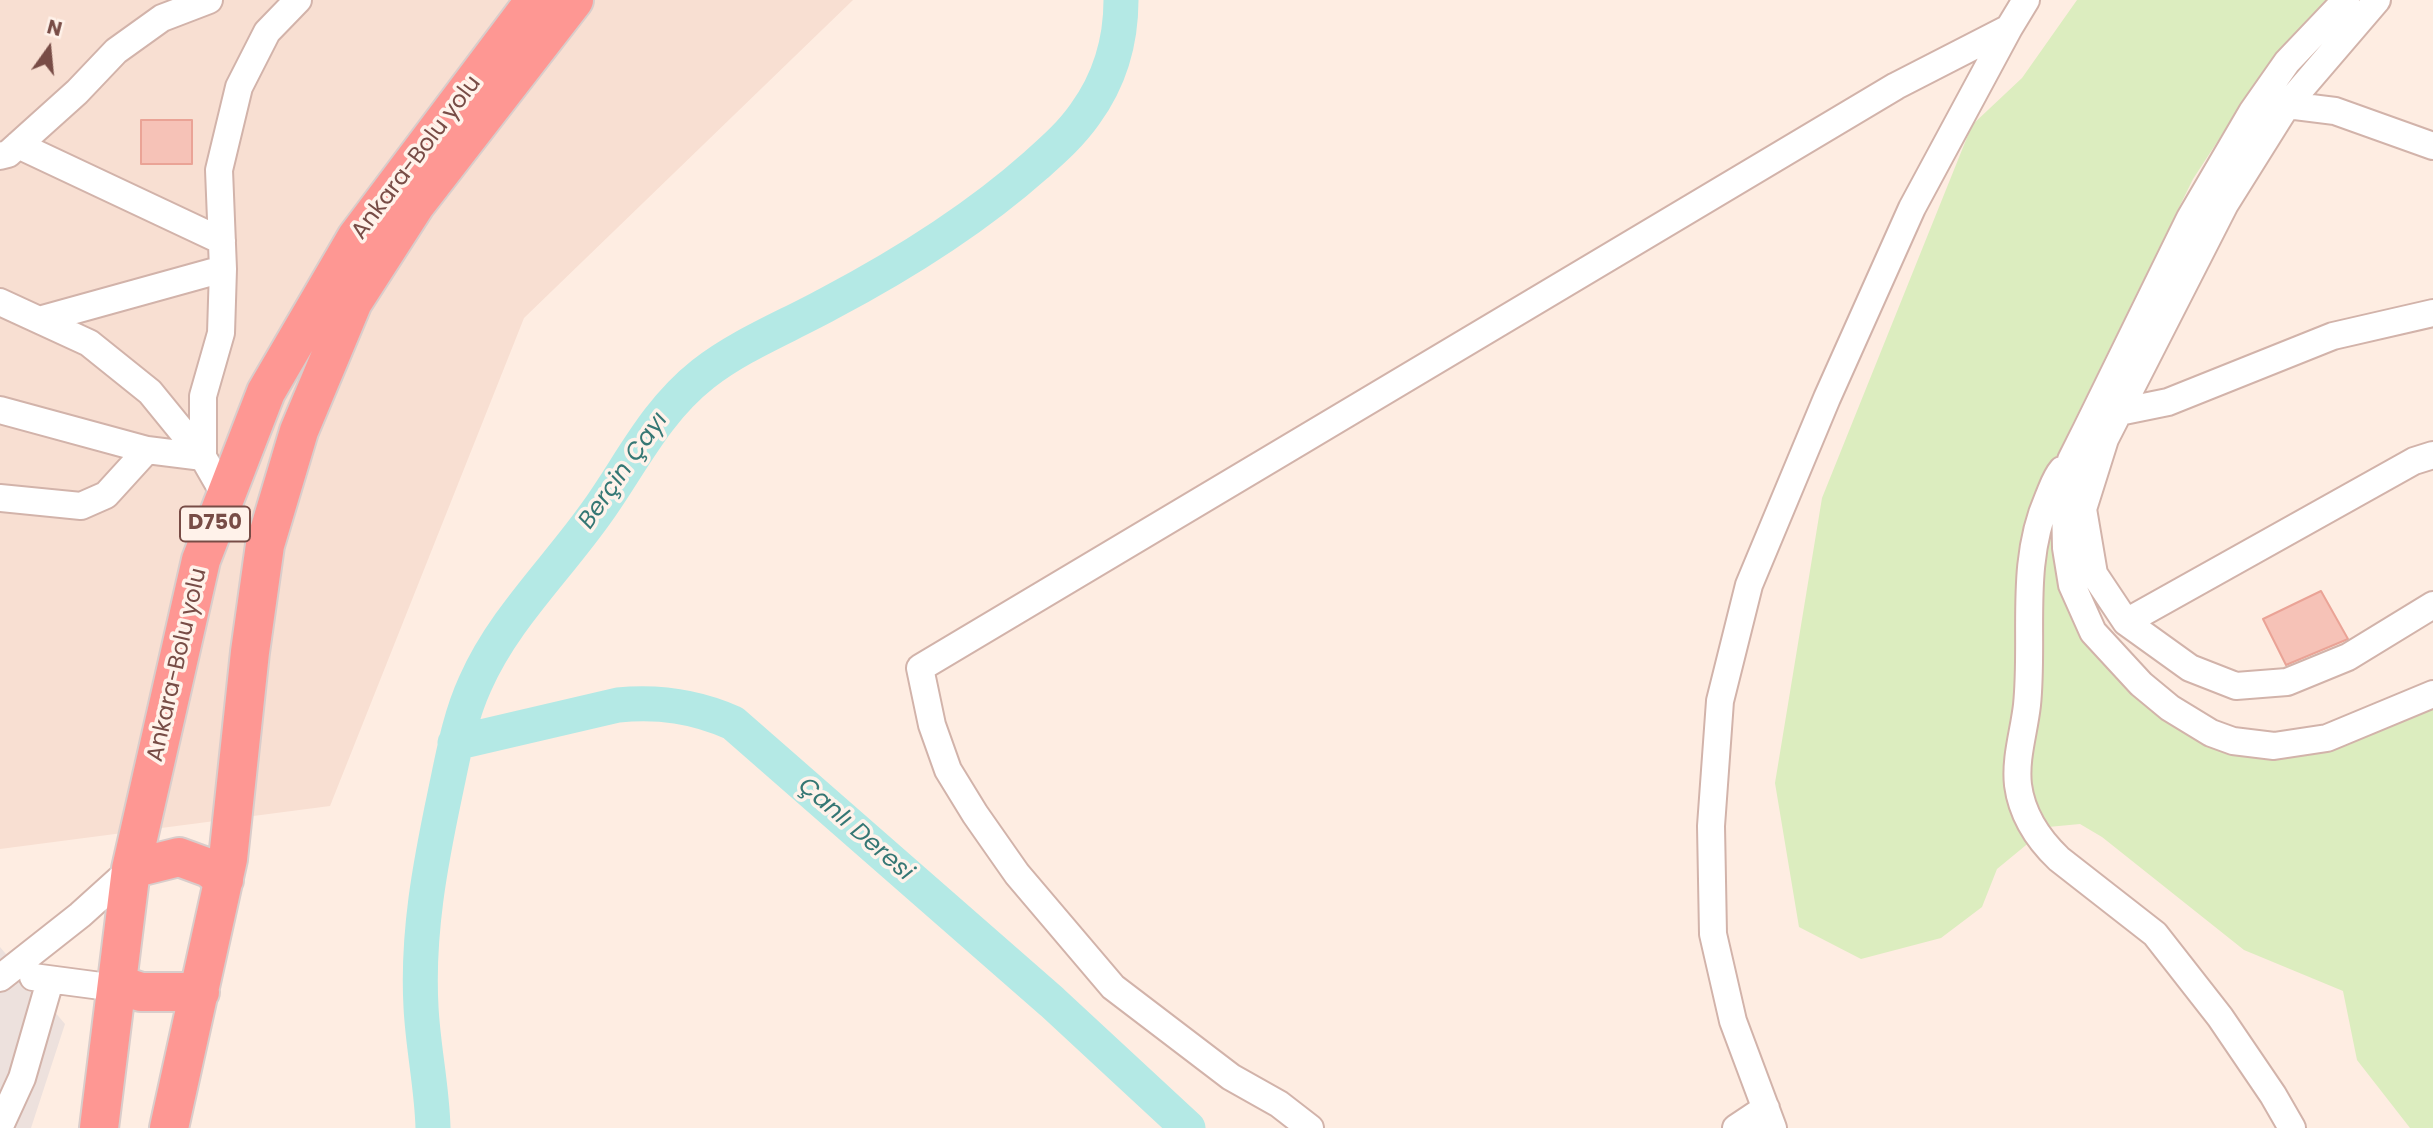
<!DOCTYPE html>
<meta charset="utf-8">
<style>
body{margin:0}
#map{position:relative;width:2433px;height:1128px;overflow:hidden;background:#feede2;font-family:Poppins,sans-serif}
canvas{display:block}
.north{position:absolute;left:14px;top:14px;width:70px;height:70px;-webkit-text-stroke:5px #fff2ea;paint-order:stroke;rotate:15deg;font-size:19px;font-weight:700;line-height:28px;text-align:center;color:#784c46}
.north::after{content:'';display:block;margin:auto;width:24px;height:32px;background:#784c46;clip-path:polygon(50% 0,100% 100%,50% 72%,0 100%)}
</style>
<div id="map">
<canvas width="2433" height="1128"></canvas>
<div class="north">N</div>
</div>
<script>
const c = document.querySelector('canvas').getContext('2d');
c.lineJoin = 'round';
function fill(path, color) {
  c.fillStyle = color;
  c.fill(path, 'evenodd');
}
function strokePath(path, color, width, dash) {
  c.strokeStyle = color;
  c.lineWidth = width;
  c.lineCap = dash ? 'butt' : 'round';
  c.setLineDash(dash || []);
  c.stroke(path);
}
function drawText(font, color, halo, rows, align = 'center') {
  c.font = font + ' Poppins,sans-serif';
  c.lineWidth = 7;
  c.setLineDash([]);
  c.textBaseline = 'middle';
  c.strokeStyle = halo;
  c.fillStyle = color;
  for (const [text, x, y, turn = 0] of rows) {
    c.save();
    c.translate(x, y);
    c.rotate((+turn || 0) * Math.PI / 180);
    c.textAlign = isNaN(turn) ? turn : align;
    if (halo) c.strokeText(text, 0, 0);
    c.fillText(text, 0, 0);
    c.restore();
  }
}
const residential = new Path2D(`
 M0,0H853L524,318L330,806L0,849Z`);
const industrial = new Path2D(`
 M0,947L65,1024L31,1128H0Z`);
const green = new Path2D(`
 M2077,0H2330L2255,84L2193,179L2048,474L2093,649L2266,757L2433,704V1128H2410L2357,1060L2343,991L2244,950L2102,837L2080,824L2048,827L1997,869L1982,907L1941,938L1861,959L1799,927L1775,783L1822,498L1972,125L2022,78Z`);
const river = new Path2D(`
 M455,743L618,705C659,701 695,706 733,723L1052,1002L1188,1128
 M433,1128C432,1087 423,1048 421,1007C417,934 430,865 445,794C453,757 459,719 475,684C504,618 558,568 599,509C632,462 656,411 703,374C740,345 786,327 828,304C902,265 973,221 1036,165C1054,149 1071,134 1085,114C1109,81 1121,41 1121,0`);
const building = new Path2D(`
 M141,120H192V164H141Z
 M2321,591L2348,639L2286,665L2263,619Z`);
const minor = new Path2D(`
 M2346,0L2287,62L2252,112L2190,218L2086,430L2071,460L2065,501L2066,548L2072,585L2093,632L2141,684L2170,708L2211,733L2233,741L2274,746L2327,738L2433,694
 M2377,0L2287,105L2225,204L2105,439L2083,509L2094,574L2126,622L2190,668L2236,686L2287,682L2348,657L2433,605
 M2287,105L2335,111L2433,146
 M18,145L222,241
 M0,156L8,154L77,92L116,51L162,18L209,0
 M0,302L89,343L150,392L203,457
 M39,320L223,269
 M0,410L147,450
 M2119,412L2168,402L2333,336L2433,313
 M2062,470C2055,478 2052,489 2048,498C2019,564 2034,636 2027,705C2024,732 2015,758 2018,785C2022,815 2038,839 2059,859L2155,934L2220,1017L2273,1095L2292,1128
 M226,497L203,457V396L221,333L223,269L219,170L239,87L267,32L298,0
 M0,498L81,506L106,495L147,450L203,457
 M2126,622L2414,461L2433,455
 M33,977L116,988
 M0,978L80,915L131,869
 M0,1126L22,1078L50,981
 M1310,1128L1279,1104L1231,1077L1113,987L1017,874L975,814L948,770L932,725L920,668L1896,86L2009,28
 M1736,1128L1766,1108
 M1773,1128L1733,1021L1713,934L1711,826L1720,701L1749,585L1827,398L1912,208L2009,28L2026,0`);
const highway = new Path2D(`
 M131,869L179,857L209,868L224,880
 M117,984L141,992H200
 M99,1128L131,869L201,560L266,392L356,238L535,0
 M169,1128L228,859L250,652L265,545L299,431L353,302L416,204L574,0`);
const shields = [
 [215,524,70]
];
const shieldNames = [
 ["D750",215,524]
];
const streetNames = [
 ["Ankara-Bolu yolu",417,158,-53],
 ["Ankara-Bolu yolu",178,665,-77]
];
const waterNames = [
 ["Berçin Çayı",624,471,-55],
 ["Çanlı Deresi",855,830,41]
];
fill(residential, '#f8dfd2');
fill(industrial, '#ede1dd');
fill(green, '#dcedbf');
strokePath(river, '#b4e9e5', 35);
fill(building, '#f6c2b7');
strokePath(building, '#eaa396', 2);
strokePath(minor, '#d2b3aa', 30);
strokePath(highway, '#d9cdcb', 42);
strokePath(minor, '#fff', 26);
strokePath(highway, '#fe9793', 38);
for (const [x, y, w] of shields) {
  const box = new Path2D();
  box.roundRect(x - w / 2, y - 17.5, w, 35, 5);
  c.fillStyle = '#fff2ea';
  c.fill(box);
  strokePath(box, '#784c46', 2);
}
drawText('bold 21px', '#784c46', null, shieldNames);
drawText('23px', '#784c46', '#fff2ea', streetNames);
drawText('italic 24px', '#357774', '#fff2ea', waterNames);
</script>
